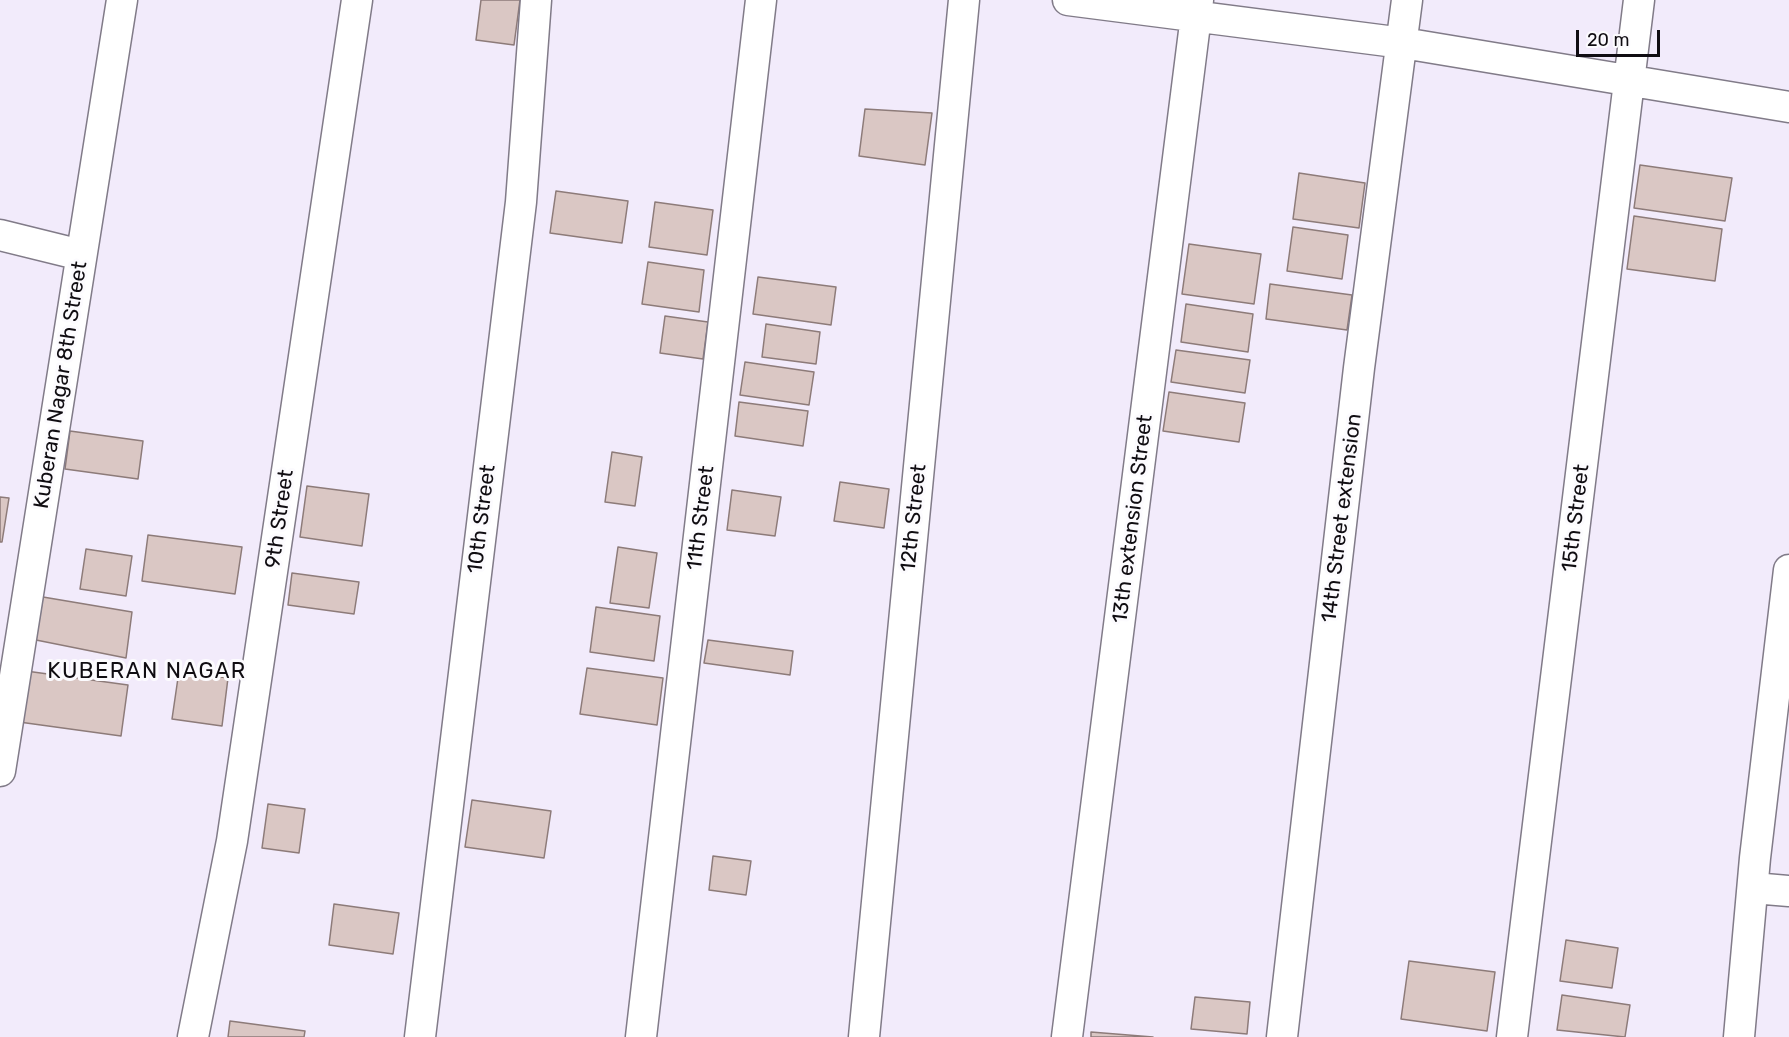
<!DOCTYPE html>
<style>
body{margin:0}
#map{position:relative;width:1789px;height:1037px;overflow:hidden;background:#f2ebfb;font-family:Rubik,sans-serif}
canvas{display:block}
.scale{position:absolute;left:1576px;top:30px;width:84px;height:27px;box-sizing:border-box;border:3px solid #100d12;border-top:0;padding-left:8px;font-size:18px;line-height:21px;white-space:nowrap;color:#100d12;-webkit-text-stroke:4px #fcfbfe;paint-order:stroke}
</style>
<div id="map">
<canvas width="1789" height="1037"></canvas>
<div class="scale">20 m</div>
</div>
<script>
const c = document.querySelector('canvas').getContext('2d');
c.lineJoin = 'round';
function fill(path, color) {
  c.fillStyle = color;
  c.fill(path, 'evenodd');
}
function strokePath(path, color, width, dash) {
  c.strokeStyle = color;
  c.lineWidth = width;
  c.lineCap = dash ? 'butt' : 'round';
  c.setLineDash(dash || []);
  c.stroke(path);
}
function drawText(font, color, halo, rows, align = 'center') {
  c.font = font + ' Rubik,sans-serif';
  c.lineWidth = 6;
  c.setLineDash([]);
  c.textBaseline = 'middle';
  c.strokeStyle = halo;
  c.fillStyle = color;
  for (const [text, x, y, turn = 0] of rows) {
    c.save();
    c.translate(x, y);
    c.rotate((+turn || 0) * Math.PI / 180);
    c.textAlign = isNaN(turn) ? turn : align;
    if (halo) c.strokeText(text, 0, 0);
    c.fillText(text, 0, 0);
    c.restore();
  }
}
const building = new Path2D(`
 M481,0H520L514,45L476,40Z
 M865,109L932,113L925,165L859,156Z
 M1640,165L1732,178L1725,221L1634,208Z
 M1299,173L1365,183L1359,228L1293,219Z
 M556,191L628,201L622,243L550,233Z
 M655,202L713,210L707,255L649,247Z
 M1634,216L1722,229L1715,281L1627,269Z
 M1293,227L1348,235L1342,279L1287,271Z
 M1189,244L1261,254L1254,304L1182,294Z
 M648,262L704,270L699,312L642,304Z
 M758,277L836,287L831,325L753,314Z
 M1270,284L1352,295L1347,330L1266,319Z
 M1186,304L1253,314L1248,352L1181,342Z
 M665,316L708,322L703,359L660,353Z
 M766,324L820,332L816,364L762,357Z
 M1176,350L1250,360L1245,393L1171,382Z
 M745,362L814,372L809,405L740,395Z
 M1169,392L1245,403L1239,442L1163,431Z
 M739,402L808,411L803,446L735,436Z
 M70,431L143,441L138,479L65,469Z
 M612,452L642,457L635,506L605,502Z
 M840,482L889,489L884,528L834,521Z
 M307,486L369,494L362,546L300,537Z
 M732,490L781,497L775,536L727,530Z
 M0,497L9,498L2,542H0Z
 M148,535L242,547L235,594L142,581Z
 M618,547L657,553L649,608L610,603Z
 M86,549L132,556L126,596L80,589Z
 M292,573L359,582L354,614L288,605Z
 M43,597L132,612L126,658L36,640Z
 M596,607L660,616L654,661L590,652Z
 M708,640L793,651L790,675L704,663Z
 M587,668L663,678L657,725L580,714Z
 M26,671L128,685L121,736L19,722Z
 M179,671L228,678L222,726L172,719Z
 M472,800L551,811L544,858L465,847Z
 M268,804L305,809L299,853L262,848Z
 M713,856L751,861L746,895L709,890Z
 M334,904L399,913L393,954L329,945Z
 M1566,940L1618,948L1612,988L1560,981Z
 M1409,961L1495,972L1487,1031L1401,1019Z
 M1562,995L1630,1005L1625,1037L1557,1030Z
 M1195,997L1250,1002L1247,1034L1191,1029Z
 M230,1021L305,1031L304,1037H228Z
 M1091,1032L1153,1037H1091Z`);
const minor = new Path2D(`
 M1068,0L1403,43L1789,107
 M0,235L81,255
 M0,771L122,0
 M1753,888L1789,891
 M193,1037L232,841L357,0
 M420,1037L521,202L536,0
 M641,1037L761,0
 M864,1037L964,0
 M1067,1037L1198,0
 M1282,1037L1359,368L1407,0
 M1512,1037L1639,0
 M1739,1037L1755,858L1789,570`);
const streetNames = [
 ["Kuberan Nagar 8th Street",61,385,-81],
 ["11th Street",701,518,-83],
 ["12th Street",914,518,-84],
 ["14th Street extension",1342,518,-83],
 ["15th Street",1576,518,-83],
 ["9th Street",280,519,-82],
 ["10th Street",482,519,-83],
 ["13th extension Street",1133,519,-83]
];
const neighbourhoodNames = [
 ["KUBERAN NAGAR",147,672]
];
fill(building, '#dac7c4');
strokePath(building, '#8d7b79', 1.5);
strokePath(minor, '#817b88', 33);
strokePath(minor, '#fff', 30);
drawText('21px', '#100d12', '#fcfbfe', streetNames);
c.letterSpacing = '1.5px';
drawText('22px', '#100d12', '#fcfbfe', neighbourhoodNames);
c.letterSpacing = '0px';
</script>
